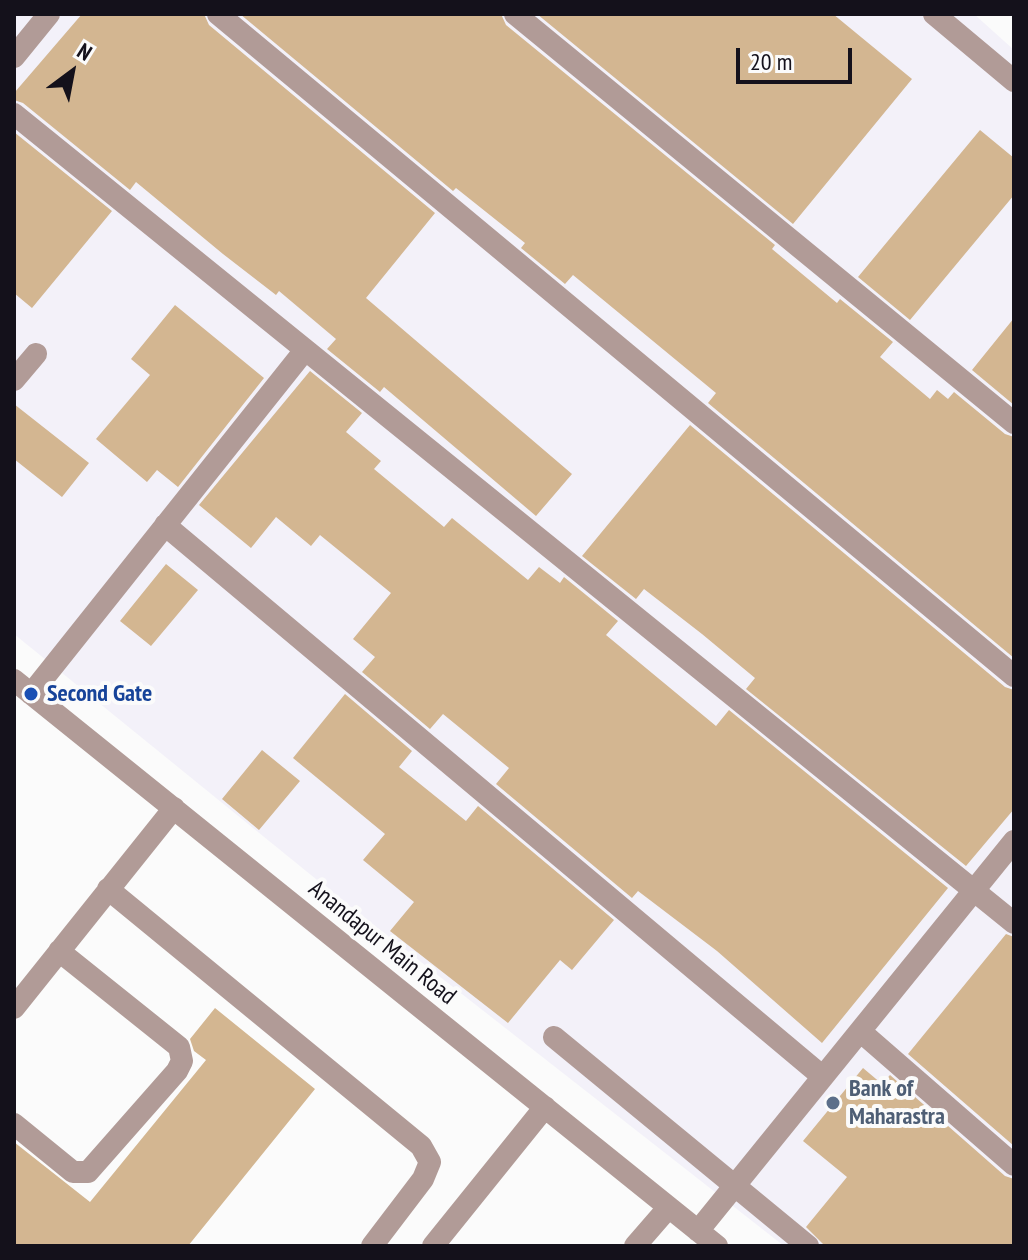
<!DOCTYPE html>
<style>
body{margin:0}
#map{position:relative;width:1028px;height:1260px;overflow:hidden;background:#fbfbfb;font-family:"PT Sans Narrow",sans-serif}
canvas{display:block}
.frame{position:absolute;inset:0;border:16px solid #14111b;pointer-events:none}
.north{position:absolute;left:32px;top:32px;width:80px;height:80px;-webkit-text-stroke:6px #fbfbfb;paint-order:stroke;rotate:32deg;font-size:22px;font-weight:700;line-height:32px;text-align:center;color:#14111b}
.north::after{content:'';display:block;margin:auto;width:28px;height:36px;background:#14111b;clip-path:polygon(50% 0,100% 100%,50% 72%,0 100%)}
.scale{position:absolute;left:736px;top:48px;width:116px;height:36px;box-sizing:border-box;border:4px solid #14111b;border-top:0;padding-left:10px;font-size:24px;line-height:28px;white-space:nowrap;color:#14111b;-webkit-text-stroke:6px #fbfbfb;paint-order:stroke}
</style>
<div id="map">
<canvas width="1028" height="1260"></canvas>
<div class="frame"></div>
<div class="north">N</div>
<div class="scale">20 m</div>
</div>
<script>
const c = document.querySelector('canvas').getContext('2d');
c.lineJoin = 'round';
function fill(path, color) {
  c.fillStyle = color;
  c.fill(path, 'evenodd');
}
function strokePath(path, color, width, dash) {
  c.strokeStyle = color;
  c.lineWidth = width;
  c.lineCap = dash ? 'butt' : 'round';
  c.setLineDash(dash || []);
  c.stroke(path);
}
function drawText(font, color, halo, rows, align = 'center') {
  c.font = font + ' "PT Sans Narrow",sans-serif';
  c.lineWidth = 8;
  c.setLineDash([]);
  c.textBaseline = 'middle';
  c.strokeStyle = halo;
  c.fillStyle = color;
  for (const [text, x, y, turn = 0] of rows) {
    c.save();
    c.translate(x, y);
    c.rotate((+turn || 0) * Math.PI / 180);
    c.textAlign = isNaN(turn) ? turn : align;
    if (halo) c.strokeText(text, 0, 0);
    c.fillText(text, 0, 0);
    c.restore();
  }
}
const built = new Path2D(`
 M14,14H974L1014,50V1246H784L343,901L14,634Z`);
const building = new Path2D(`
 M82,14H204L209,25L435,213L366,298L572,474L536,516L384,387L380,392L327,349L336,339L279,291L276,295L223,254L136,182L130,190L23,103L14,100L15,92Z
 M240,14H501L506,25L775,245L772,249L837,303L840,299L893,342L880,357L930,399L937,390L948,399L954,392L1005,434L1014,437V658L708,403L716,393L573,275L565,284L521,248L525,243L456,188L453,191Z
 M537,14H833L912,79L793,224Z
 M980,130L1014,158V195L910,320L858,277Z
 M14,132L112,211L32,308L14,293Z
 M175,305L264,378L178,487L157,470L147,482L96,439L150,375L131,359Z
 M1014,318V405L972,370Z
 M310,371L362,413L346,432L381,461L374,469L444,527L452,518L528,580L539,567L560,583L564,577L618,621L606,635L716,726L729,710L948,888L822,1043L717,951L638,891L632,898L496,784L509,768L443,714L430,729L362,672L375,657L353,639L391,593L320,535L311,546L276,517L251,548L199,505Z
 M14,404L89,463L62,497L14,459Z
 M690,425L1005,687L1014,690V809L966,866L746,689L755,678L702,634L644,589L636,599L582,556Z
 M166,564L198,590L151,646L120,621Z
 M345,694L412,751L399,767L466,821L478,806L614,920L572,970L560,960L508,1023L390,931L414,902L363,860L385,834L293,758Z
 M262,750L300,781L259,830L222,799Z
 M1006,934L1014,937V1146L908,1054Z
 M215,1008L315,1089L188,1246H14V1142L90,1202L206,1060L194,1051L190,1039Z
 M863,1068L882,1084L890,1075L1005,1176L1014,1179V1246H825L806,1227L847,1177L803,1141Z`);
const service = new Path2D(`
 M14,380L36,354`);
const minor = new Path2D(`
 M218,14L1014,676
 M515,14L1014,423
 M934,14L1014,81
 M14,57L49,14
 M14,114L1014,923
 M165,525L823,1077
 M14,680L717,1246
 M31,694L305,350
 M108,889L421,1146L430,1162L423,1179L372,1246
 M14,1008L174,808
 M860,1031L1014,1165
 M554,1037L808,1246
 M14,1124L73,1172H88L177,1071L182,1061L179,1047L59,951
 M698,1231L1014,841
 M433,1246L545,1107
 M635,1246L668,1208`);
const markers = [
 [31,694,8,"#1a4fb4"],
 [833,1103,8,"#5c6f8a"]
];
const transitNames = [
 ["Second Gate",47,694]
];
const streetNames = [
 ["Anandapur Main Road",382,943,39]
];
const serviceNames = [
 ["Bank of",849,1089],
 ["Maharastra",849,1117]
];
fill(built, '#f3f1f9');
fill(building, '#d3b691');
strokePath(service, '#b19b97', 22);
strokePath(minor, '#b19b97', 22);
for (const [x, y, r, color] of markers) {
  const dot = new Path2D();
  dot.arc(x, y, r, 0, 2 * Math.PI);
  c.fillStyle = color;
  c.fill(dot);
  strokePath(dot, '#fbfbfb', 3);
}
drawText('bold 24px', '#164399', '#fbfbfb', transitNames, 'left');
drawText('24px', '#14111b', '#fbfbfb', streetNames);
drawText('bold 24px', '#4e5e75', '#fbfbfb', serviceNames, 'left');
</script>
